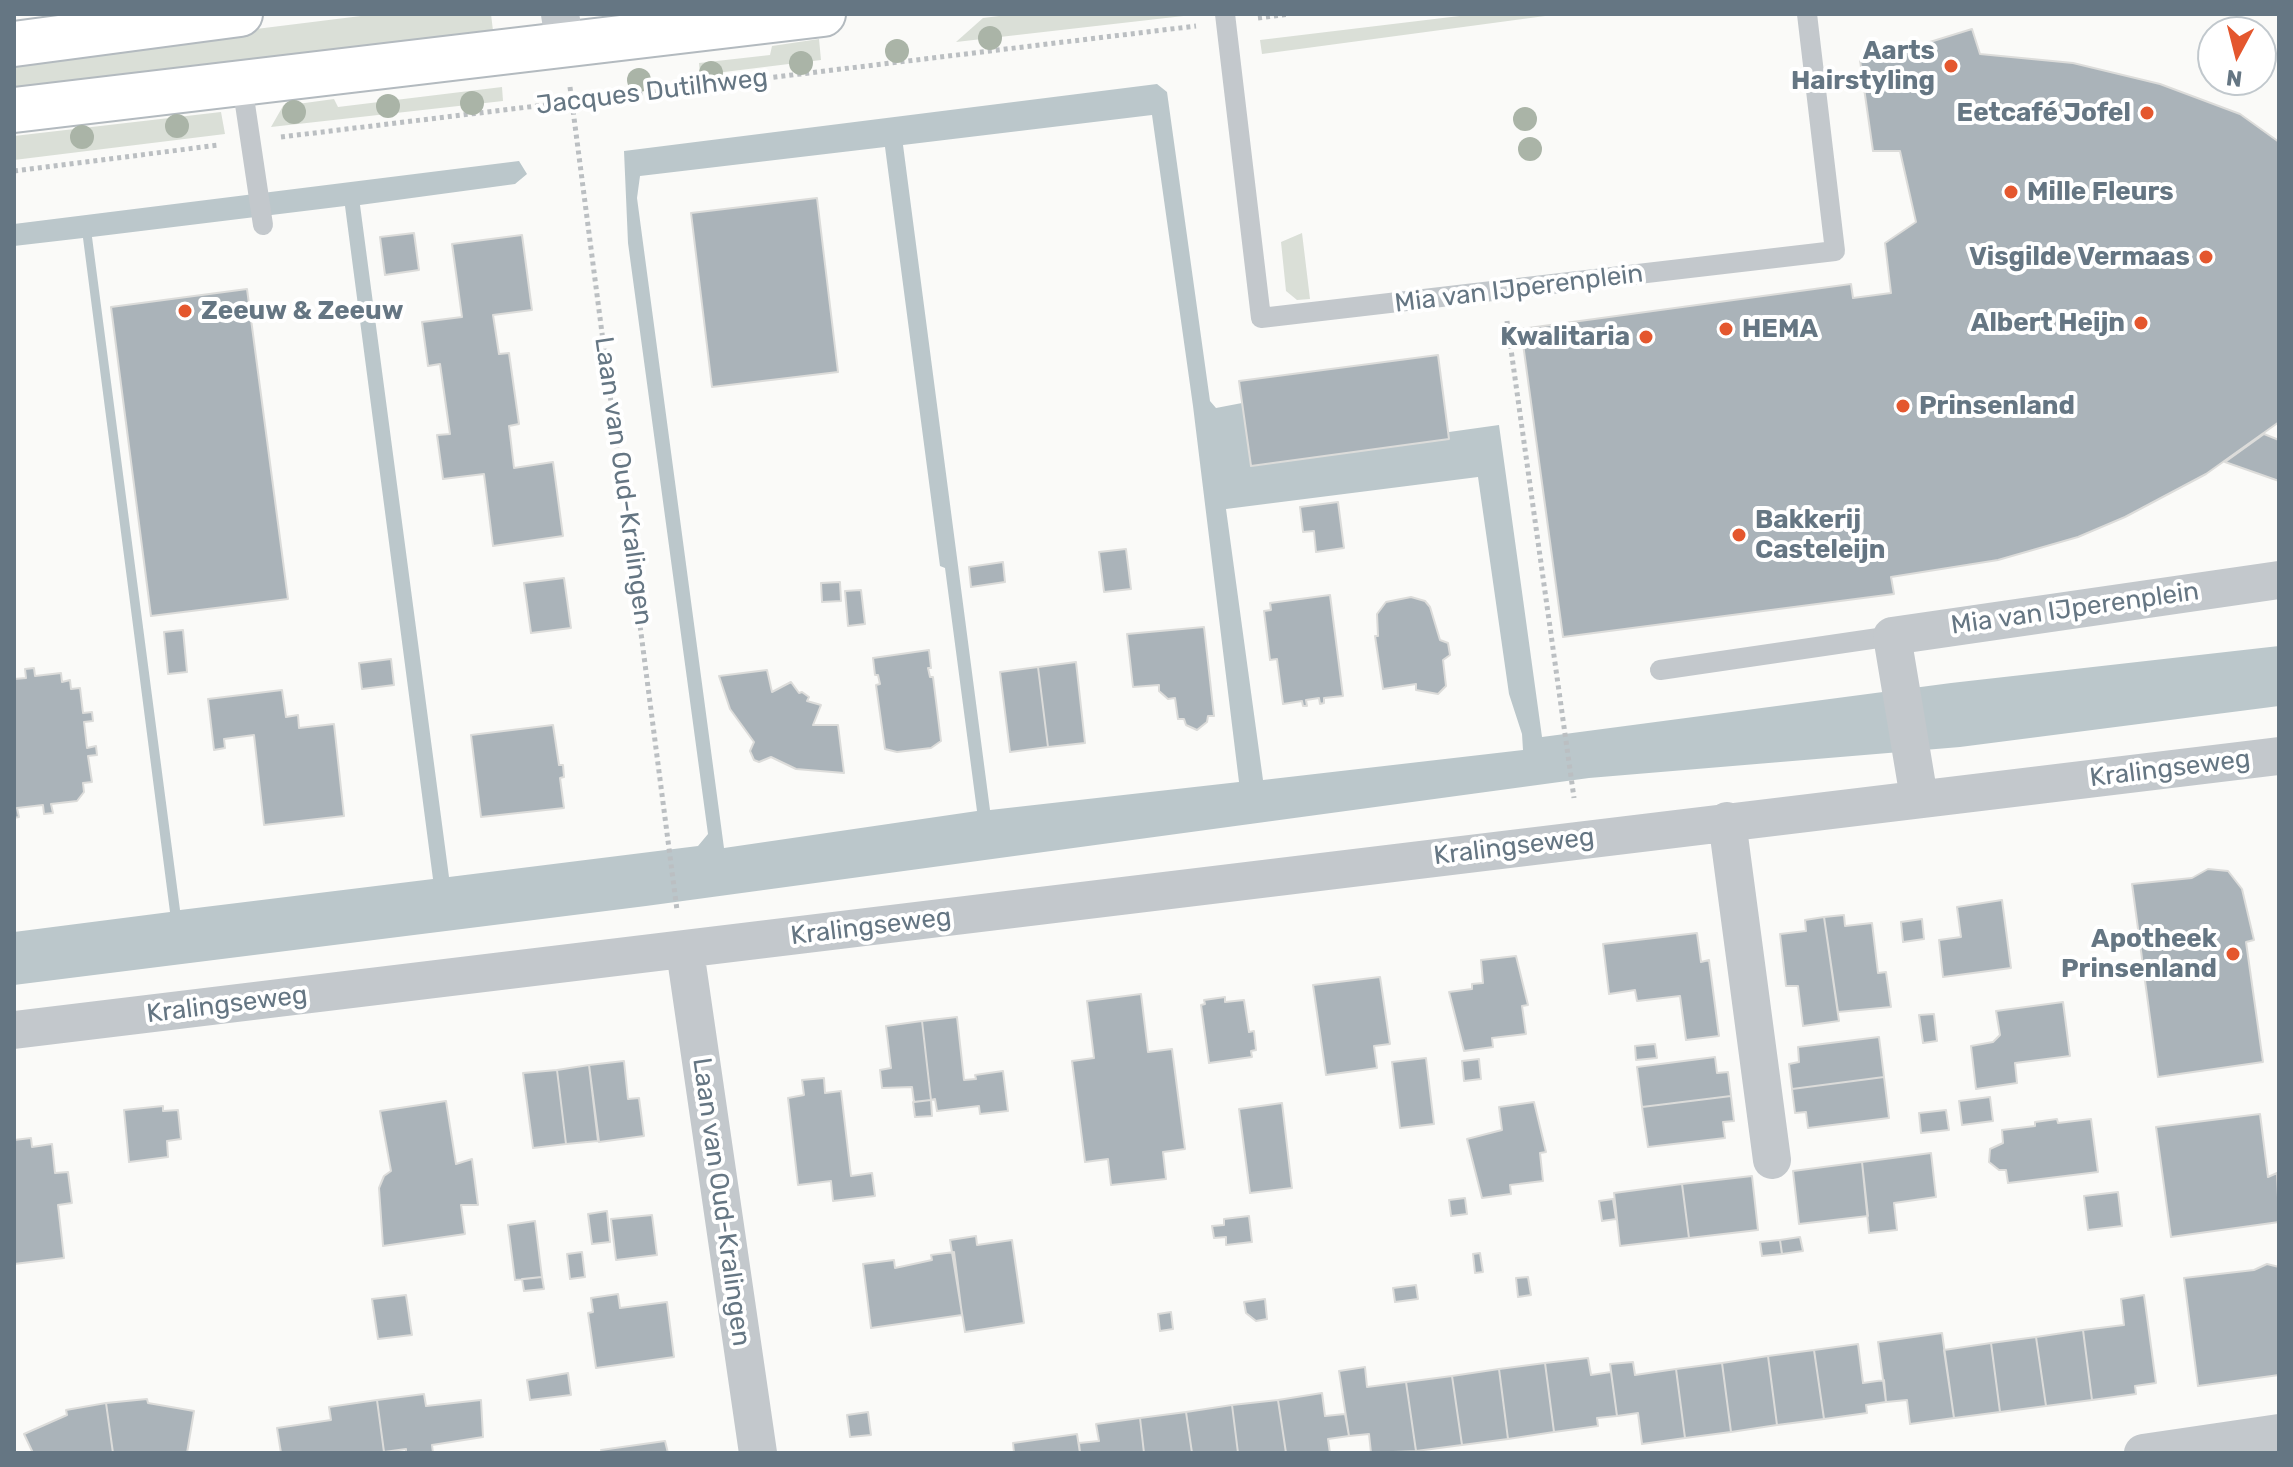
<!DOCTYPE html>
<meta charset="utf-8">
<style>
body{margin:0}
#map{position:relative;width:2293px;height:1467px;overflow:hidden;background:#fafaf8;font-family:Rubik,sans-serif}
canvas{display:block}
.frame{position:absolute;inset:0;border:16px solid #657683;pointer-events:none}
.north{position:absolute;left:2197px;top:16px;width:80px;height:80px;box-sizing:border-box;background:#fff;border:2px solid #c1c8cd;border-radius:50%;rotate:187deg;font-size:22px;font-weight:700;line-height:32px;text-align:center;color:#657683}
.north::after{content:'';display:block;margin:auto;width:28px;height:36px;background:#e4572e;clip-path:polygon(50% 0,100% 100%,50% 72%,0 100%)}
</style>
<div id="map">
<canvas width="2293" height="1467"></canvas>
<div class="frame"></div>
<div class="north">N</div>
</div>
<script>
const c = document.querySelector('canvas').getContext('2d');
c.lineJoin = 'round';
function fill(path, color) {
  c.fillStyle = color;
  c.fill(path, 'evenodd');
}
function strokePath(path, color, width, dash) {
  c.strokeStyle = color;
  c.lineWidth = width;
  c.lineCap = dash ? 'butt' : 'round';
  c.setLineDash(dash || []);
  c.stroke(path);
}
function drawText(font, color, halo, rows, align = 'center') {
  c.font = font + ' Rubik,sans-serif';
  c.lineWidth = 8;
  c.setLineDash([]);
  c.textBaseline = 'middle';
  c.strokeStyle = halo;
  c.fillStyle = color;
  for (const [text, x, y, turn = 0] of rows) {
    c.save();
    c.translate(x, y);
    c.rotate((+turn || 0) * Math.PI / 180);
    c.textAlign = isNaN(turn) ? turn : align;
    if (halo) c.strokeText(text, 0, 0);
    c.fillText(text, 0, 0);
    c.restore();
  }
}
const green = new Path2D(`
 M377,14H491L494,39L14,98V59Z
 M1015,14H1201L956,42L983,18Z
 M1476,14H1560L1262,54L1260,40Z
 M819,39L821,60L700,75L699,63L770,55L772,46Z
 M502,87L503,101L271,127L283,106L334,99L338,107Z
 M221,112L225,134L14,160V136Z
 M1302,233L1310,299L1297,300L1286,291L1281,242Z`);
const water = new Path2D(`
 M1157,84L1167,92L1210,401L1216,408L1242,403L1251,465L1449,439V432L1499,425L1542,737L1951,683L2279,646V706L1960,747L1589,778L646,906L14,985V932L170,912L83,238L14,246V224L519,161L527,174L515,184L360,205L449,877L698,846L708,834L628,243L624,151ZM1152,115L1193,406L1239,782L990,810L903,145ZM885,147L940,566L945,568L977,811L724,848L637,198L640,176ZM345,206L433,879L180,910L92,237ZM1478,477L1509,694L1522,734L1523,750L1263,780L1226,509Z`);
const building = new Path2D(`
 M1972,29L1980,54L2073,63L2160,84L2240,114L2279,142V422L2206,474L2125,517L2078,537L1998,560L1891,577L1894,594L1563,637L1521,329L1851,284L1853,298L1891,293L1885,243L1916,222L1900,151H1873L1860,60L1878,58Z
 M817,198L838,372L712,387L691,213Z
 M414,233L419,270L385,275L380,237Z
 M522,235L532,310L493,315L499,354L509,353L519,424L509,426L514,468L553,462L563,536L493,546L484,474L443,479L437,435L450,434L440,364L428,366L422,322L462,317L452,244Z
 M247,289L288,599L151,616L111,307Z
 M1438,355L1449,439L1251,466L1239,381Z
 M2264,434L2279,440V481L2225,462Z
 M1338,502L1344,548L1316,552L1314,531L1303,532L1300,507Z
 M1126,549L1131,589L1104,592L1099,552Z
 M1003,562L1005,582L971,587L969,567Z
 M564,578L571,628L531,633L524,583Z
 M840,582L841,601L822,602L821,583Z
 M861,590L865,624L848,626L845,591Z
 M1330,595L1343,696L1324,698V703L1320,704L1319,698L1306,700L1307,706H1303L1302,701L1283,704L1277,659L1270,660L1264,611L1271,610L1270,603Z
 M1411,597L1425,601L1430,607L1440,640L1448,643L1450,655L1443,660L1446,686L1438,694L1416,690V684L1383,689L1375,636H1378L1377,614L1386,602Z
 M1204,627L1214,716H1208L1207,722L1197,730L1186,725L1184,719H1178L1175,698L1168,699L1159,691V685L1133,687L1127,634Z
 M183,630L187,672L168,674L164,632Z
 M929,650L931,668H928L930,677H933L941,741L931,748L897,752L885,749L876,685L880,684L878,675H875L873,658Z
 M391,659L394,685L362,689L359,663Z
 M1076,662L1085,743L1048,747L1038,667Z
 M1038,667L1048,747L1010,752L1000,672Z
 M34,668L35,676L61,673L62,682L70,680L71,689L80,688L83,713L92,712L93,721L84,722L87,748L96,746L97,755L88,756L92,782L83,783L84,792L77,801L51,804L53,813L44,814L43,805L17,808L19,817L14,818V679L26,678L25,669Z
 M767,670L772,692L791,682L799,693L802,692L809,697L807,701L821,705L813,725H838L844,773L796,769L771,757L759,762L754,760L750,751L754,742L730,709L719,676Z
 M282,690L286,717L298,715L299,728L334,724L344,816L264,825L254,735L224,739L225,748L214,750L208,699Z
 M553,725L559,765H563L564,777L560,778L564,808L481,817L471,735Z
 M2208,869L2228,871L2242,889L2254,940L2246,942L2263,1062L2158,1077L2132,884L2192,878Z
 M2002,900L2011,968L1943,977L1939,940L1961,937L1957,907Z
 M1844,915L1845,926L1872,923L1878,973L1886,972L1891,1007L1838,1012L1824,917Z
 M1824,917L1839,1021L1803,1026L1798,986H1786L1780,934L1806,931L1805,920Z
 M1922,919L1924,939L1903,942L1901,922Z
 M1697,933L1701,962L1709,960L1719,1036L1686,1040L1680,996L1637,1001L1635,990L1609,994L1603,944Z
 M1516,956L1528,1005L1522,1006L1526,1034L1492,1038L1493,1047L1464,1051L1449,992L1472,989V984L1483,983L1481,960Z
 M1380,977L1390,1044L1374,1046L1377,1068L1326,1075L1313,985Z
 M1141,994L1148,1052L1172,1049L1185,1149L1163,1152L1166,1179L1111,1185L1108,1159L1085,1162L1072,1061L1094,1058L1087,1001Z
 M1225,997V1002L1244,1000L1249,1032L1254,1031L1256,1050L1251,1051L1252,1057L1209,1063L1201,1005L1205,1004L1204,1000Z
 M2063,1002L2070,1056L2015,1063L2017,1083L1976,1089L1971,1046L1993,1042L2000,1035L1996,1011Z
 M1934,1014L1937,1041L1923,1043L1919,1015Z
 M957,1017L964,1080L976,1079L975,1075L1003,1071L1008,1111L980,1114L979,1106L937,1111L935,1099L931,1100L922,1021Z
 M922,1021L931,1100L914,1102L912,1087L882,1088L880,1070L891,1068L886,1026Z
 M1879,1037L1884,1077L1792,1089L1789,1064L1799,1062L1798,1047Z
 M1655,1044L1657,1058L1636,1060L1635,1046Z
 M1715,1057L1717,1073L1728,1072L1731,1096L1642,1107L1637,1067Z
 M1426,1058L1434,1124L1400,1128L1392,1062Z
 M1479,1059L1481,1079L1464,1081L1462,1061Z
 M624,1061L628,1099L639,1098L644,1136L599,1142L589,1065Z
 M589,1065L598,1141L566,1144L557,1070Z
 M557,1070L566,1144L533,1148L523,1073Z
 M1884,1077L1889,1118L1808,1128L1806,1112L1795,1113L1792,1089Z
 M824,1078L825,1093L841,1091L851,1176L872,1173L875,1196L833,1201L831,1181L798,1185L788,1098L804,1095L802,1080Z
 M1731,1096L1734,1121L1723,1122L1725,1138L1648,1147L1642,1107Z
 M1990,1097L1993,1121L1962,1125L1959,1101Z
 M931,1100L932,1116L915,1117L913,1102Z
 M446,1101L456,1164L472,1159L478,1205H461L465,1234L383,1246L379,1188L384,1176L391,1171L380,1111Z
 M1534,1102L1546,1152L1540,1153L1543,1181L1510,1185L1511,1194L1482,1198L1467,1139L1502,1130L1499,1107Z
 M1282,1103L1292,1188L1250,1193L1239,1109Z
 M163,1106V1111L178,1110L181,1139L167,1141L168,1157L129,1162L124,1110Z
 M1946,1110L1949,1130L1921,1133L1919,1113Z
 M2260,1114L2268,1177L2277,1173L2279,1222L2171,1237L2156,1127Z
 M2057,1119L2058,1123L2091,1119L2098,1172L2008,1183L2006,1170H1999L1989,1162L1990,1149L2003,1143L2002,1130L2035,1126V1122Z
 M31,1138L32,1147L52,1144L55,1173L68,1172L72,1203L58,1205L64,1258L14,1264V1140Z
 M1931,1153L1936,1197L1894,1203L1897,1230L1869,1233L1862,1162Z
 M1862,1162L1868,1216L1799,1224L1793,1171Z
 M1752,1176L1758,1230L1689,1238L1682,1184Z
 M1682,1184L1689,1238L1620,1246L1614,1193Z
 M2118,1192L2122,1226L2088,1230L2084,1196Z
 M1465,1198L1467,1214L1451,1216L1449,1200Z
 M1613,1199L1616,1219L1602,1221L1599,1201Z
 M607,1211L610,1242L592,1244L588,1214Z
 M652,1215L657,1255L616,1260L611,1219Z
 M1249,1216L1252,1242L1226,1245V1237L1214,1238L1212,1226L1224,1225V1219Z
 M535,1221L542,1277L515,1280L508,1225Z
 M976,1236L977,1245L1012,1240L1024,1323L965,1332L950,1240Z
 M1800,1237L1803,1251L1782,1254L1780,1240Z
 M1780,1240L1782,1254L1762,1256L1760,1242Z
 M582,1252L585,1277L570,1279L567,1254Z
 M954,1252L962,1315L871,1328L863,1264L894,1260L895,1268L932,1260L931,1255Z
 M1480,1253L1483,1272L1475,1273L1473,1254Z
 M2267,1264L2279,1267V1375L2198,1386L2184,1278L2254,1270Z
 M542,1277L544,1289L524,1291L522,1279Z
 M1528,1277L1531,1295L1518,1297L1516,1278Z
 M1416,1285L1418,1299L1395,1302L1393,1288Z
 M618,1294L620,1308L667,1302L674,1357L596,1368L588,1313L593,1312L591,1298Z
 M406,1295L412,1335L378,1339L372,1299Z
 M2144,1295L2156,1383L2135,1386L2136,1394L2092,1400L2083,1330L2124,1325L2121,1299Z
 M1265,1299L1267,1319L1256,1321L1246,1313L1244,1302Z
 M1171,1312L1173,1329L1160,1331L1158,1314Z
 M2083,1330L2092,1400L2046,1406L2036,1337Z
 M1942,1333L1954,1418L1910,1424L1907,1400L1886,1402L1878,1342Z
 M2036,1337L2046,1406L2000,1412L1991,1343Z
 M1991,1343L2000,1412L1954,1418L1944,1350Z
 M1858,1344L1863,1383L1884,1380L1886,1402L1866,1405L1867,1413L1824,1419L1814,1350Z
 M1814,1350L1824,1419L1777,1425L1768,1356Z
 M1768,1356L1777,1425L1731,1432L1722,1363Z
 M1588,1358L1591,1375L1611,1372L1617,1416L1597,1418L1598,1426L1554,1432L1545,1363Z
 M1633,1362L1635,1375L1676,1369L1685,1438L1642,1444L1638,1413L1617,1416L1610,1364Z
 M1545,1363L1554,1432L1508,1439L1499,1369Z
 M1722,1363L1731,1432L1685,1438L1676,1369Z
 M1365,1367L1367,1387L1406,1382L1416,1451L1371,1453L1369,1434L1349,1436L1339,1371Z
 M1499,1369L1508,1439L1462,1445L1452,1376Z
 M568,1373L571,1395L530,1400L527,1380Z
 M1452,1376L1462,1445L1416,1451L1406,1382Z
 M1322,1393L1325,1416L1345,1414L1349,1436L1328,1439L1330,1453H1286L1278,1400Z
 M424,1394L426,1406L481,1400L483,1437L432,1445L433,1453H406V1449L384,1452L377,1400Z
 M147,1399L148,1403L194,1411L187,1453H113L106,1403Z
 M377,1400L384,1452L281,1453L277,1428L331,1420L329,1407Z
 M1278,1400L1286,1453H1238L1232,1405Z
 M106,1403L113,1453H33L24,1434L67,1415L66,1410Z
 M1232,1405L1238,1453H1192L1186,1412Z
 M868,1412L871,1435L850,1437L847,1415Z
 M1186,1412L1192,1453H1144L1140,1418Z
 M1140,1418L1144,1453H1080L1079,1443L1099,1441L1096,1424Z
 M1077,1434L1080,1453H1014L1013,1443Z
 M665,1441L668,1453H602L601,1450Z`);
const path = new Path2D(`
 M1258,18L1289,14
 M570,87L677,910
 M281,137L1196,26
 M14,171L219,145
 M1507,321L1574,798`);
const lane = new Path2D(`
 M1225,14L1261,318L1835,251L1807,14
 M242,84L263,225
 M1660,670L1892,636`);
const street = new Path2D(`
 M560,14L565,46
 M1919,798L1892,636L2279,580
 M1727,821L1772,1160
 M685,951L758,1453
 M14,1030L2279,756
 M2143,1453L2279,1433`);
const secondary = new Path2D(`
 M14,44L240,14
 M14,110L823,14`);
const trees = [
 [990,38],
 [897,51],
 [801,63],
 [711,73],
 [639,80],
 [472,103],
 [388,106],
 [294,112],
 [1525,119],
 [177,126],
 [82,137],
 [1530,149]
];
const markers = [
 [1951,66,8,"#e4572e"],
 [2147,113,8,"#e4572e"],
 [2011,192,8,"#e4572e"],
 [2206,257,8,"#e4572e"],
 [185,311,8,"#e4572e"],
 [2141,323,8,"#e4572e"],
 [1726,329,8,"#e4572e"],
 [1646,337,8,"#e4572e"],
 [1903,406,8,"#e4572e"],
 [1739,535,8,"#e4572e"],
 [2233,954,8,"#e4572e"]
];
const poiNames = [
 ["Aarts",1935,51],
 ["Hairstyling",1935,81],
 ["Eetcafé Jofel",2131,113],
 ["Mille Fleurs",2027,192,"left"],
 ["Visgilde Vermaas",2190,257],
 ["Zeeuw & Zeeuw",201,311,"left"],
 ["Albert Heijn",2125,323],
 ["HEMA",1742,329,"left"],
 ["Kwalitaria",1630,337],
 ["Prinsenland",1919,406,"left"],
 ["Bakkerij",1755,520,"left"],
 ["Casteleijn",1755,550,"left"],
 ["Apotheek",2217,939],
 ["Prinsenland",2217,969]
];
const streetNames = [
 ["Jacques Dutilhweg",652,92,-7],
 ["Mia van IJperenplein",1519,289,-7],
 ["Laan van Oud-Kralingen",623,481,82],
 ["Mia van IJperenplein",2075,609,-8],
 ["Kralingseweg",2170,769,-7],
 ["Kralingseweg",1514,847,-7],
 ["Kralingseweg",871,927,-7],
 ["Kralingseweg",227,1005,-7],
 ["Laan van Oud-Kralingen",721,1202,82]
];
fill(green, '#dadfd7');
fill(water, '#bbc7cb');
fill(building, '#aab3b9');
strokePath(building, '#dcdcda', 2);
strokePath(secondary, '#b3babf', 48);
strokePath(path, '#bbbfc2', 5, [4, 4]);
strokePath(lane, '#c3c8cc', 20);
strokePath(street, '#c3c8cc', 38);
strokePath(secondary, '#fff', 44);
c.fillStyle = '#aab4a7';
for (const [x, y] of trees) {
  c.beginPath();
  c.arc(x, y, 12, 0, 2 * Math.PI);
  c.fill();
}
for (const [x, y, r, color] of markers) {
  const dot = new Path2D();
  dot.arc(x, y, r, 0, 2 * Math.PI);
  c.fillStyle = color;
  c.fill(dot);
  strokePath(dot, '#fff', 3);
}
drawText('bold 26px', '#657683', '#fff', poiNames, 'right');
drawText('26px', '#657683', '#fff', streetNames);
</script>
